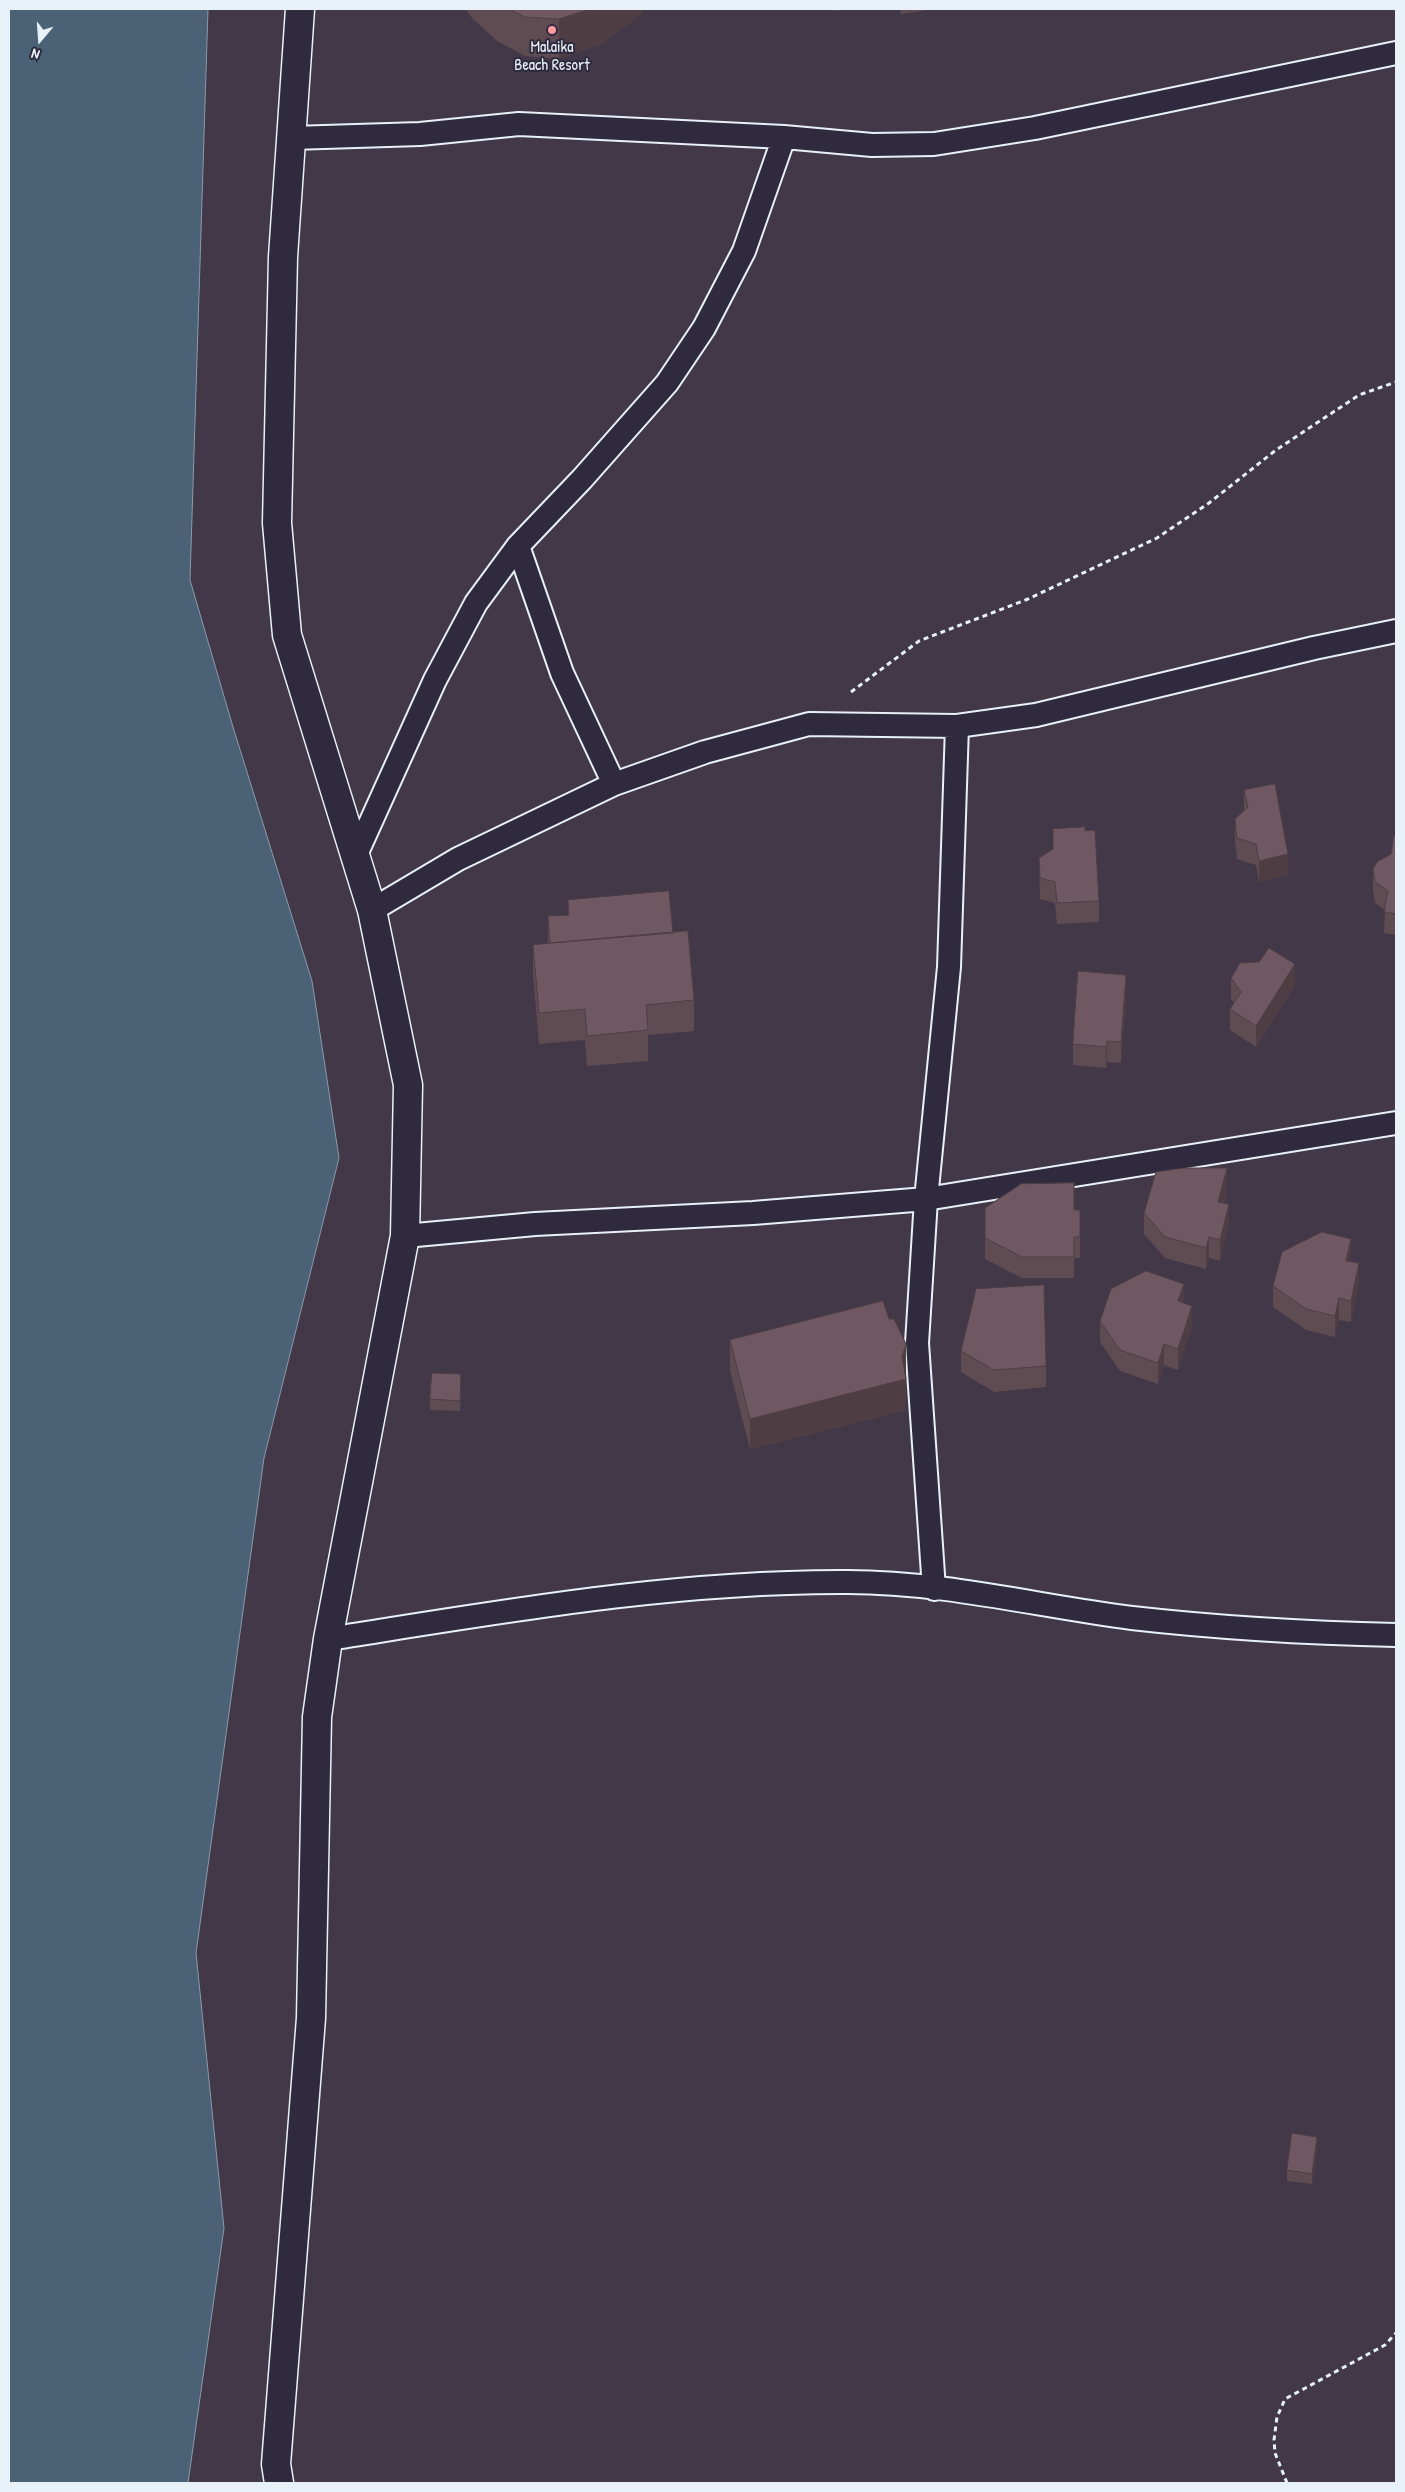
<!DOCTYPE html>
<style>
body{margin:0}
#map{position:relative;width:1405px;height:2492px;overflow:hidden;background:#423848;font-family:"Patrick Hand",sans-serif}
canvas{display:block}
.frame{position:absolute;inset:0;border:10px solid #e8f1f8;pointer-events:none}
.north{position:absolute;left:15px;top:15px;width:50px;height:50px;-webkit-text-stroke:4px #2f2a3d;paint-order:stroke;rotate:198deg;font-size:14px;font-weight:700;line-height:20px;text-align:center;color:#e8f1f8}
.north::after{content:'';display:block;margin:auto;width:18px;height:22px;background:#e8f1f8;clip-path:polygon(50% 0,100% 100%,50% 72%,0 100%)}
</style>
<div id="map">
<canvas width="1405" height="2492"></canvas>
<div class="frame"></div>
<div class="north">N</div>
</div>
<script>
const c = document.querySelector('canvas').getContext('2d');
c.lineJoin = 'round';
function fill(path, color) {
  c.fillStyle = color;
  c.fill(path, 'evenodd');
}
function strokePath(path, color, width, dash) {
  c.strokeStyle = color;
  c.lineWidth = width;
  c.lineCap = dash ? 'butt' : 'round';
  c.setLineDash(dash || []);
  c.stroke(path);
}
function drawText(font, color, halo, rows, align = 'center') {
  c.font = font + ' "Patrick Hand",sans-serif';
  c.lineWidth = 4;
  c.setLineDash([]);
  c.textBaseline = 'middle';
  c.strokeStyle = halo;
  c.fillStyle = color;
  for (const [text, x, y, turn = 0] of rows) {
    c.save();
    c.translate(x, y);
    c.rotate((+turn || 0) * Math.PI / 180);
    c.textAlign = isNaN(turn) ? turn : align;
    if (halo) c.strokeText(text, 0, 0);
    c.fillText(text, 0, 0);
    c.restore();
  }
}
const water = new Path2D(`
 M9,9H208L190,580L233,727L312,981L339,1158L264,1458L196,1953L224,2228L188,2483H9Z`);
const path = new Path2D(`
 M851,692L919,641L1028,599L1157,538L1209,503L1276,450L1359,395L1396,382
 M1287,2483L1275,2453L1274,2440L1277,2417L1285,2399L1385,2345L1396,2333`);
const lane = new Path2D(`
 M292,138L420,134L519,124L784,137L872,145L934,144L1035,128L1396,53
 M518,546L562,673L614,784
 M354,859L435,680L476,603L518,546L582,479L667,383L704,328L744,251L784,137
 M372,910L458,859L614,784L705,752L809,724L957,726L1036,715L1314,648L1396,631
 M405,1236L535,1224L753,1213L926,1199L1396,1123
 M934,1589L917,1343L926,1199L949,967L957,726
 M328,1639C500,1612 673,1581 848,1582C943,1582 1038,1606 1132,1618C1220,1628 1308,1633 1396,1635`);
const street = new Path2D(`
 M279,2483L276,2464L311,2018L317,1717L328,1639L405,1236L408,1085L372,910L287,635L277,523L283,257L300,9`);
const wall = new Path2D(`
 M466,9H644L641,14L602,44L559,59L525,56L497,41L472,18Z
 M831,9H849V10L831,11Z
 M900,9H934L901,14Z
 M1244,790L1288,875L1259,882L1256,865L1237,859L1235,840V819L1244,811Z
 M1085,831L1099,901V922L1057,924L1055,903L1040,899L1039,858Z
 M1396,837V935L1384,933L1385,910L1375,903L1373,890V869L1391,854Z
 M568,900L673,933L694,1000V1031L648,1035V1061L587,1066L585,1040L539,1044L533,975V945L548,943V916L568,915Z
 M1231,978L1295,985L1256,1047L1230,1030V1009L1234,1003L1231,999Z
 M1126,996L1121,1063L1107,1062L1106,1068L1073,1065V1044Z
 M1227,1189L1224,1203L1229,1225L1220,1261L1209,1258L1206,1269L1165,1258L1144,1234V1213Z
 M985,1208L1080,1210V1258H1074V1278H1022L985,1259Z
 M1351,1260V1262L1359,1284L1351,1322L1339,1320L1335,1337L1306,1330L1273,1307V1286Z
 M1184,1303L1192,1327L1178,1370L1164,1365L1158,1384L1120,1371L1100,1342V1321Z
 M889,1319L906,1375V1410L750,1449L730,1371V1340Z
 M961,1351L1046,1366V1387L994,1392L961,1372Z
 M461,1385L460,1411L430,1410V1399Z
 M1317,2147L1312,2184L1287,2181V2170Z`);
const shadedWall = new Path2D(`
 M590,9H644L641,14L602,44L559,59V19Z
 M1288,854V875L1259,882V861Z
 M1295,964V985L1256,1047V1026Z
 M1126,975V996L1121,1063V1042Z
 M1107,1041V1062L1106,1068V1047Z
 M1227,1168V1189L1218,1223V1202Z
 M1229,1204V1225L1220,1261V1240Z
 M1209,1237V1258L1206,1269V1248Z
 M1351,1239V1260L1346,1282V1261Z
 M1359,1263V1284L1351,1322V1301Z
 M1184,1284V1305L1178,1301Z
 M1339,1298V1320L1335,1337V1316Z
 M1192,1306V1327L1178,1370V1349Z
 M906,1344V1375L905,1380L906,1379V1410L750,1449V1419L902,1357Z
 M1164,1344V1365L1158,1384V1363Z
 M1317,2137V2147L1312,2184V2174Z`);
const building = new Path2D(`
 M510,9H590L559,19L525,17Z
 M1275,784L1288,854L1259,861L1256,844L1237,838L1235,819L1248,807L1244,790Z
 M1085,827V831L1095,830L1099,901L1057,903L1055,882L1040,878L1039,858L1053,849V829Z
 M1394,836L1396,837V914L1384,912L1388,891L1375,882L1373,869L1377,862L1391,854Z
 M669,891L673,933L550,943L548,916L569,915L568,900Z
 M688,931L694,1000L646,1005L648,1030L587,1036L585,1009L539,1013L533,945Z
 M1269,948L1295,964L1256,1026L1230,1009L1241,992L1231,978L1240,963L1259,962Z
 M1078,971L1126,975L1121,1042L1107,1041L1106,1047L1073,1044Z
 M1185,1168H1227L1218,1202L1229,1204L1220,1240L1209,1237L1206,1248L1165,1237L1144,1213L1156,1172Z
 M1074,1183V1210H1080V1237H1074V1257H1022L985,1238V1208L1021,1184Z
 M1322,1232L1351,1239L1346,1261L1359,1263L1351,1301L1339,1298L1335,1316L1306,1309L1273,1286L1282,1252Z
 M1146,1271L1184,1284L1178,1301L1192,1306L1178,1349L1164,1344L1158,1363L1120,1350L1100,1321L1111,1289Z
 M1044,1285L1046,1366L994,1370L961,1351L976,1289Z
 M883,1301L889,1319H894L906,1344L902,1357L906,1379L750,1419L730,1340Z
 M432,1373L461,1374L460,1401L430,1399Z
 M1292,2133L1317,2137L1312,2174L1287,2170Z`);
const markers = [
 [552,30,5,"#ff9aa2"]
];
const poiNames = [
 ["Malaika",552,48],
 ["Beach Resort",552,66]
];
fill(water, '#4b6176');
strokePath(water, '#8a9baa', 1);
strokePath(lane, '#e8f1f8', 26);
strokePath(street, '#e8f1f8', 31);
strokePath(path, '#e8f1f8', 3, [5, 4]);
strokePath(lane, '#2f2a3d', 22);
strokePath(street, '#2f2a3d', 28);
fill(wall, '#5f4c53');
fill(shadedWall, '#4e3e44');
fill(building, '#6f5861');
strokePath(building, '#4e3e44', 1);
for (const [x, y, r, color] of markers) {
  const dot = new Path2D();
  dot.arc(x, y, r, 0, 2 * Math.PI);
  c.fillStyle = color;
  c.fill(dot);
  strokePath(dot, '#2f2a3d', 2);
}
drawText('16px', '#e8f1f8', '#2f2a3d', poiNames);
</script>
